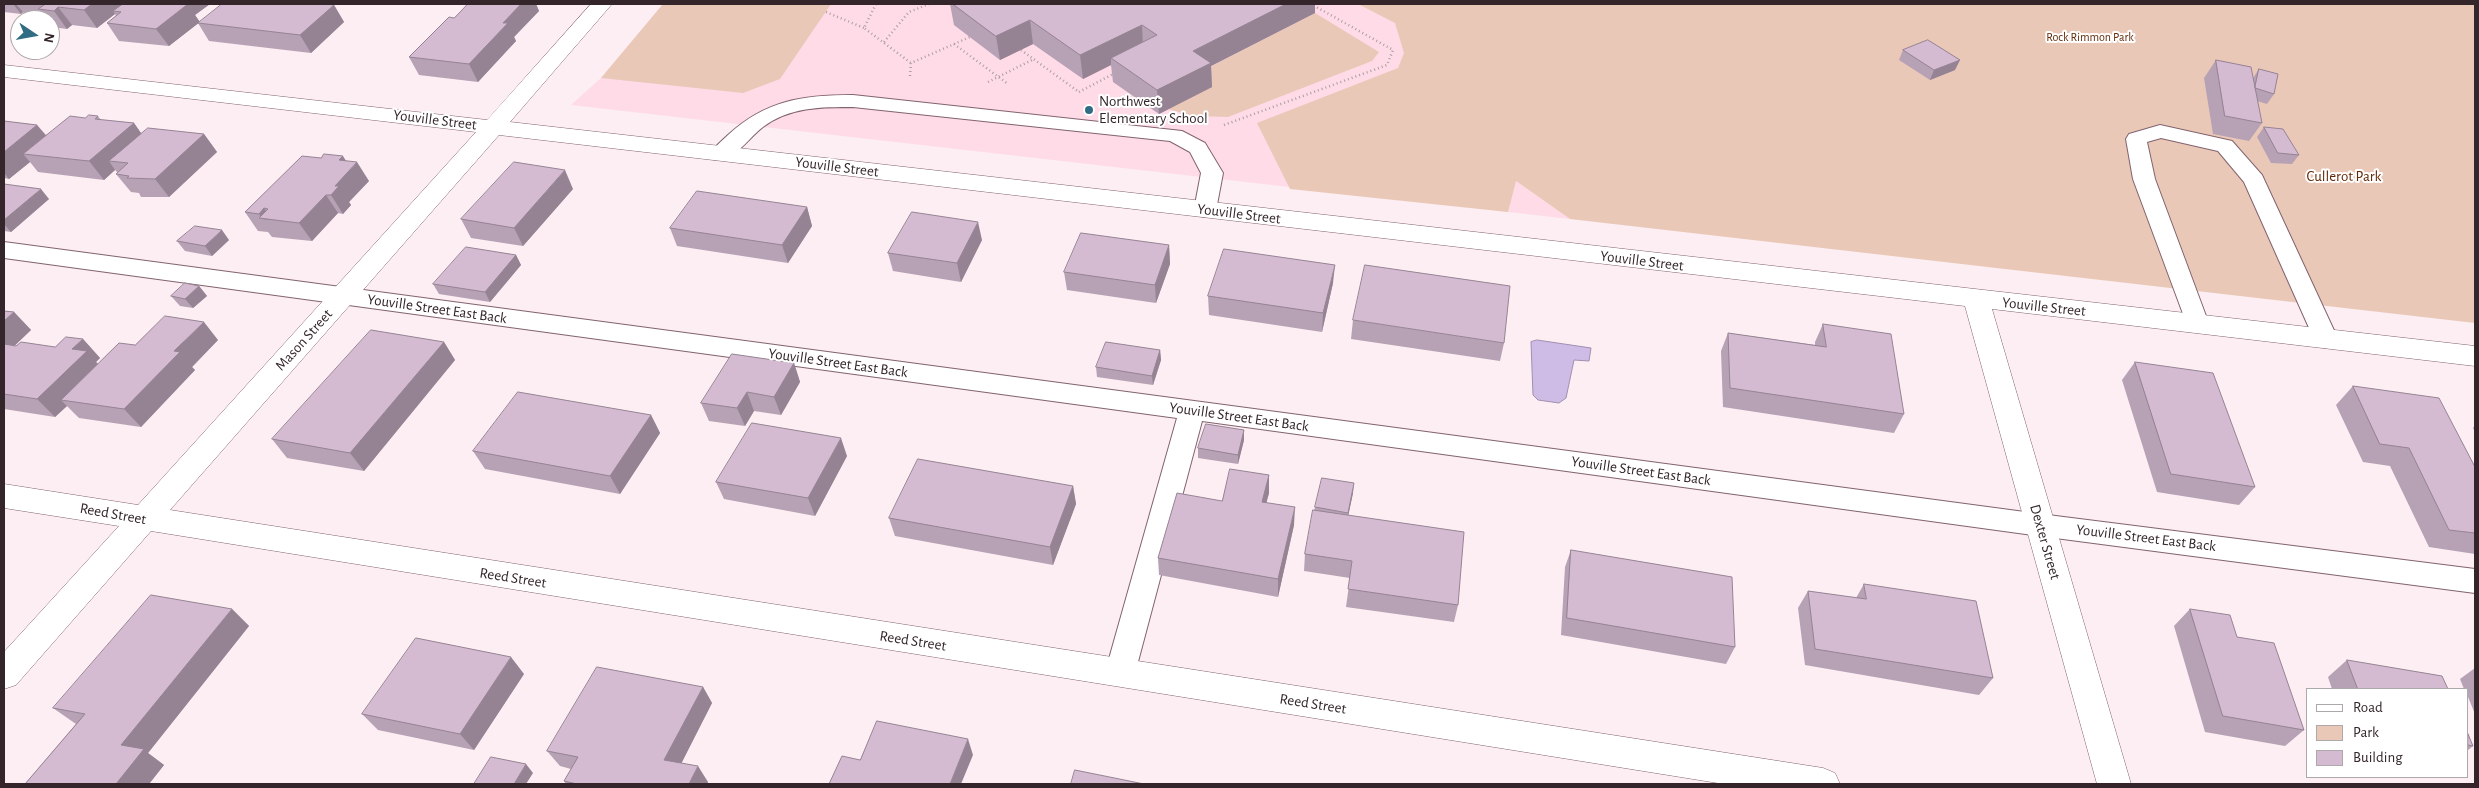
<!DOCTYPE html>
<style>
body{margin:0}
#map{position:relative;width:2479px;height:788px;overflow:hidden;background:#fceef2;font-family:"Alegreya Sans",sans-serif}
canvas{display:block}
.frame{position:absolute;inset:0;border:5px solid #33252a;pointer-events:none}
.legend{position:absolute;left:2306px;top:688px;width:162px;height:90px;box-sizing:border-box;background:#fff;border:1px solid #ada8aa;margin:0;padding:6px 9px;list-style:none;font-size:15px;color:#33252a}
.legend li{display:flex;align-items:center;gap:10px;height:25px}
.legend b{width:25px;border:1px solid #ada8aa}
.north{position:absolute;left:10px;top:10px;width:50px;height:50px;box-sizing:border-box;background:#fff;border:1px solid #ada8aa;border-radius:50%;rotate:102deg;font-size:14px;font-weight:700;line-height:20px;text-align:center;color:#33252a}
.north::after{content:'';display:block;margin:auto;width:18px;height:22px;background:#316c85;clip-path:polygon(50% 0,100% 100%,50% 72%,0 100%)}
</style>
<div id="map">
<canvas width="2479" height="788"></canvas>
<div class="frame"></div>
<ul class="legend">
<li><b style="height:6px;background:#fff"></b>Road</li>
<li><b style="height:14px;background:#eac8b8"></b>Park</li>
<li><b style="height:14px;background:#d5bbd2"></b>Building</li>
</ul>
<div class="north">N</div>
</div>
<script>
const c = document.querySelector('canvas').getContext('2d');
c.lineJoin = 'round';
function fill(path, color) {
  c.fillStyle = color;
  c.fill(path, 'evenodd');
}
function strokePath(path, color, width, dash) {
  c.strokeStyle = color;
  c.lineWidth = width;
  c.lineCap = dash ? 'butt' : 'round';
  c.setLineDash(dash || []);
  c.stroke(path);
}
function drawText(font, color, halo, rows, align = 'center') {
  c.font = font + ' "Alegreya Sans",sans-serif';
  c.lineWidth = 4;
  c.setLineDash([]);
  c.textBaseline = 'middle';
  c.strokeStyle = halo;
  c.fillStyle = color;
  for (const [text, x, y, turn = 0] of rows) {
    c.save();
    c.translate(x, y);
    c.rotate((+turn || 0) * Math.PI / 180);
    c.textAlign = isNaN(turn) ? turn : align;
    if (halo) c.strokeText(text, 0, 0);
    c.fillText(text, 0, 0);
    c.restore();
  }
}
const built = new Path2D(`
 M663,4H1568L1516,181L1570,219L571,105L601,78Z`);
const green = new Path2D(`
 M663,4H831L780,79L743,93L601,78Z
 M1358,4H2475V323L1570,219L1516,181L1508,212L1290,189L1257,123L1398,68L1404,53L1395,23Z
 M1315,13L1379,52L1372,61L1228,117L1193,116L1168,109L1194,75Z`);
const water = new Path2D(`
 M1537,340L1591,348L1589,361L1574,360L1566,398L1559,403L1538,400L1533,395L1531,342Z`);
const path = new Path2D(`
 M876,4L864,28L911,63
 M826,12L864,28
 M884,42L909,12L929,4
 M954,44L1008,84
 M1021,50L1079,92
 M910,76L911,63L970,37
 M988,82L1034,59
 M1079,92L1115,73
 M1224,125L1387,65L1393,50L1311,4`);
const service = new Path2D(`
 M853,95L1182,131L1205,143L1223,173L1216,210L1213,215L1205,217L1197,215L1194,210L1201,173L1190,152L1170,141L853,107C821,107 789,107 763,127C748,138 733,164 713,159L710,154C714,147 722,141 728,135C766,100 803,95 853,95Z
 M2160,125L2232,141L2262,175L2338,339L2335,345L2326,348L2317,345L2314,339L2244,182L2218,151L2161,138L2147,142L2155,179L2209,324L2205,330L2197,332L2189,330L2133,179L2126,139L2129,134Z
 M4,242L2040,514L2475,569V593L2040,536L1202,421L1135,673L1130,682L1120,686L1110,682L1105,673L1177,418L4,258Z`);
const minor = new Path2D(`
 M591,4H612L510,122L2475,346V366L1992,309L2131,784H2097L1965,306L499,135L170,510L1823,768L1835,773L1840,784H1724L151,531L16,685L4,689V652L119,526L4,508V484L138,505L476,132L4,77V65L487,120Z`);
const wall = new Path2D(`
 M4,4H210L195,15L199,22L334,5L344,22L311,53L209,41L198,23L169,46L119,41L107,23L116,16L115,14L97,28L72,25L67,29L51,27L50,25V20L28,19L23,12L21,14L4,12Z
 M468,4H536L539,11L514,37L516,41L478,82L419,75L409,57L454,18Z
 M950,4H1315V13L1211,66L1212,87L1159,114L1113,82L1111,65L1083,79L1033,44L1000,60L954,25Z
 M1903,50L1955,70L1930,80L1899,60Z
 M2216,60L2253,78L2259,69L2274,94L2267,104L2257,101L2262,123L2249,141L2213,134L2204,78Z
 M98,116L101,120L134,123L141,133L204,134L217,152L169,197H141L139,193L131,192L116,174L118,173L115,170L104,180L38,172L30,162L9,179L4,178V121L37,125L46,135L85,118Z
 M2264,127L2299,155L2292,164L2271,163L2257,137Z
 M346,161L369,181L349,202L351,205L343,214L338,213L312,241L272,237L268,232L258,231L245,212Z
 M4,184L49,199L11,232L4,231Z
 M573,189L523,246L471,238L461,219Z
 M807,207L812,226L788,263L677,246L670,228Z
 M229,240L212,256L185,251L177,241Z
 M982,240L961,282L893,271L888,253Z
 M1169,245L1170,264L1156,303L1067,290L1064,272Z
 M516,255L521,265L490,302L439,294L433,284Z
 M1333,283L1322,332L1209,315L1208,296Z
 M199,286L207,296L193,308L180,306L171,296Z
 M4,311L14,312L31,330L14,346L55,347L83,339L100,358L96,362L98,364L135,345L218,340L192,367L195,370L141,427L79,418L67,406L55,417L4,409Z
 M1353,320L1504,343L1500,361L1351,339Z
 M1823,324L1904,414L1894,433L1723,407L1721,351L1728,333L1815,345V342Z
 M444,342L455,360L364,471L287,458L272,439Z
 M1160,350L1161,360L1153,385L1097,377L1096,367Z
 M2135,362L2255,487L2239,505L2157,492L2122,380Z
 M794,363L800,382L781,415L754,411L745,426L709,421L701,403Z
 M2353,386L2475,467V554L2429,547L2390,466L2363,462L2336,405Z
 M651,415L660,433L620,494L485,469L473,451Z
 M2475,425V432L2473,428Z
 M1244,430V440L1238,464L1198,458V448Z
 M847,456L815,516L724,499L716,482Z
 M1269,475V493L1266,502L1294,525L1278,597L1159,575L1158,558L1222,501Z
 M1073,486L1076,504L1053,565L895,536L889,518Z
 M1353,493L1348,515L1458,605L1454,622L1346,607L1350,578L1304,571L1305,554L1315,507Z
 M1571,550L1735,647L1726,664L1561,635L1565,567Z
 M1864,584L1993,678L1979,695L1805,665L1798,608L1808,591L1856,598Z
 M232,609L249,626L148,753L164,765L149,784H25L76,724L53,708Z
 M2190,609L2237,637L2304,730L2285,746L2205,732L2174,626Z
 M2347,660L2448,689H2332L2328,677Z
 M2475,668V714L2468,697V689H2464L2460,679Z
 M524,674L474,750L378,730L362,714Z
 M703,687L712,703L681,763L708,782L707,784H566L564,781L571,769L560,766L547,751Z
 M2468,734L2473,746L2468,750Z`);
const shadedWall = new Path2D(`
 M13,4H16L23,12L21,14Z
 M92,4H129L113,11L115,14L97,28L84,10Z
 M177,4H210L195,15L200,22L169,46L156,29Z
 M521,4H536L539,11L514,37L516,41L478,82L469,64L503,23Z
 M1286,4H1315V13L1211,66L1212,87L1159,114L1157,90L1193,51Z
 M334,5L344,22L311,53L300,35Z
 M58,7L72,25L67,29L54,11Z
 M1030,20L1033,44L1000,60L996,36Z
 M1142,25L1143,49L1111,58V65L1083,79L1080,55Z
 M1960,60L1955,70L1930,80L1934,70Z
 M134,123L147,142L109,161L115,170L104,180L89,161Z
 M37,125L52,143L23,154L30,162L9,179L4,173V152Z
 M204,134L217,152L169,197L155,179Z
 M343,156L351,169L357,162L369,181L349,202L351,205L343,214L331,195L335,186L339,160Z
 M565,170L573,189L523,246L514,228Z
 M41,189L49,199L11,232L4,224V220Z
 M326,195L338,213L312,241L299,223Z
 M807,207L812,226L788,263L782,245Z
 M264,208L272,220L262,219L259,214Z
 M978,222L982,240L961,282L957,263Z
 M222,230L229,240L212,256L205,246Z
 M1169,245L1170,264L1156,303L1155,285Z
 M516,255L521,265L490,302L485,292Z
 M1335,265L1333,283L1322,332L1323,313Z
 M199,286L207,296L193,308L185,299Z
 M14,312L31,330L4,356V321Z
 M204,322L218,340L192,367L195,370L141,427L124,409L174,351Z
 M83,339L100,358L96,362L104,370L61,400L67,406L55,417L37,399L72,349Z
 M444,342L455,360L364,471L350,453Z
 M1160,350L1161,360L1153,385L1152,376Z
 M794,363L800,382L781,415L774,397Z
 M747,392L754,411L745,426L737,408Z
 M651,415L660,433L620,494L610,476Z
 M1244,430V440L1238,464V455Z
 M841,438L847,456L815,516L808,498Z
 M1269,475V493L1262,520V502Z
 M1354,483L1353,493L1347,522L1348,513Z
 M1073,486L1076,504L1053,565L1050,547Z
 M1295,507L1294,525L1278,597V579Z
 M232,609L249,626L148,753L164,765L149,784H116L121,745Z
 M511,657L524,674L474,750L460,734Z
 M703,687L712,703L675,776L664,760Z
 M968,739L973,755L961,784H950Z
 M526,764L533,773L526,784H514Z
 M698,766L708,782L707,784H689Z`);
const building = new Path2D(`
 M36,4H92L84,10L58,7L54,11L38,9L44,5Z
 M123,4H188L156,29L107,23L121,12L113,11Z
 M222,4H327L334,5L300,35L198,23Z
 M468,4H521L503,23H508L469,64L409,57L449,17L454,18Z
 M953,4H1286L1193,51L1211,63L1157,90L1111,58L1157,35L1142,25L1080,55L1030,20L996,36Z
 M1928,40L1960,60L1934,70L1903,50Z
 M2216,60L2251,67L2262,123L2225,116Z
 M2259,69L2278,74L2274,94L2255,88Z
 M89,115L98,116L95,119L134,123L89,161L23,154L70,116L85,118Z
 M4,121L37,125L4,152Z
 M2264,127L2283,129L2299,155L2278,153Z
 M148,128L204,134L155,179L127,178L129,176L116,174L128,163L109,161Z
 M324,154L343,156L339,160L357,162L335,186H339L331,195H326L299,223L259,218L268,209L264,208L259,214L245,212L302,156L321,158Z
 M514,162L565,170L514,228L461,219Z
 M4,184L41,189L4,220Z
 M697,191L807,207L782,245L670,228Z
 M912,212L978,222L957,263L888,253Z
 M195,226L222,230L205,246L177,241Z
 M1081,233L1169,245L1155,285L1064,272Z
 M466,247L516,255L485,292L433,284Z
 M1224,249L1335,265L1323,313L1208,296Z
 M1365,265L1510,286L1504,343L1353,320Z
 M185,283L199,286L185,299L171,296Z
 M4,311L14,312L4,321Z
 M165,316L204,322L174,351L180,352L124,409L61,400L119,343L135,345Z
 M1823,324L1891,334L1904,414L1730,388L1728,333L1826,347Z
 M371,330L444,342L350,453L272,439Z
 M66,337L83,339L72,349L87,351L37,399L4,394V344L16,346L21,342L55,347Z
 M1106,342L1160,350L1152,376L1096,367Z
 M732,354L794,363L774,397L747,392L737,408L701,403Z
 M2135,362L2213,373L2255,487L2171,474Z
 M2353,386L2439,398L2475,467V533L2449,530L2409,448L2380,444Z
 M518,392L651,415L610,476L473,451Z
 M752,423L841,438L808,498L716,482Z
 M1206,424L1244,430L1238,455L1198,448Z
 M918,459L1073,486L1050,547L889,518Z
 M1230,469L1269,475L1262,502L1295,507L1278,579L1158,558L1177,493L1222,501Z
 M1322,478L1354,483L1348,513L1315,507Z
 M1313,510L1464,532L1458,605L1348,589L1352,561L1305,554Z
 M1571,550L1732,577L1735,647L1567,618Z
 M1864,584L1976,601L1993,678L1815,649L1808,591L1866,599Z
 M151,595L232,609L121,745L144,749L116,784H25L85,714L53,708Z
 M2190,609L2230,615L2237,637L2274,643L2304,730L2223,716Z
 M416,638L511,657L460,734L362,714Z
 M2347,660L2442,676L2448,689H2358Z
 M597,667L703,687L664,760L698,766L689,784H577L564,781L578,757L547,751Z
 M877,721L968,739L950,784H829L842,756L860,760Z
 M2468,734L2473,746L2468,745Z
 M491,757L526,764L514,784H474Z
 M1075,770L1144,784H1071Z`);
const markers = [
 [1089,110,5,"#316c85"]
];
const farParknames = [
 ["Rock Rimmon Park",2090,37]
];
const poiNames = [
 ["Northwest",1099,101],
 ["Elementary School",1099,118]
];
const streetNames = [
 ["Youville Street",435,120,7],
 ["Youville Street",837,167,7],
 ["Youville Street",1239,214,7],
 ["Youville Street",1642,261,7],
 ["Youville Street",2044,307,6],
 ["Youville Street East Back",437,309,8],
 ["Mason Street",304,340,-48],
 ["Youville Street East Back",838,363,8],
 ["Youville Street East Back",1239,417,8],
 ["Youville Street East Back",1641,471,8],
 ["Reed Street",113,514,10],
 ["Youville Street East Back",2146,538,7],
 ["Dexter Street",2045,542,74],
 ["Reed Street",513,578,9],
 ["Reed Street",913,641,9],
 ["Reed Street",1313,704,9]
];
const parkNames = [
 ["Cullerot Park",2344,176]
];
fill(built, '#fedbe7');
fill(green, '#eac8b8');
fill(water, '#cebce7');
strokePath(water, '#a08fae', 1);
strokePath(service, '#82636e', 2);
strokePath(minor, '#82636e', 1);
strokePath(path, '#ac9ea2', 2.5, [1, 3]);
fill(service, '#fff');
fill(minor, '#fff');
fill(wall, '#b7a1b5');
fill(shadedWall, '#958393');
fill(building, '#d5bbd2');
strokePath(building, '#958393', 1);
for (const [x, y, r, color] of markers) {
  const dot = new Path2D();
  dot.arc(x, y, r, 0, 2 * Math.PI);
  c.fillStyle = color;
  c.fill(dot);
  strokePath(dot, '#fff', 2);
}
drawText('12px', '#622a09', '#fff', farParknames);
drawText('15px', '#33252a', '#fff', poiNames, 'left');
drawText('15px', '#33252a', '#fff', streetNames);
drawText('15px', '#622a09', '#fff', parkNames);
</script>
